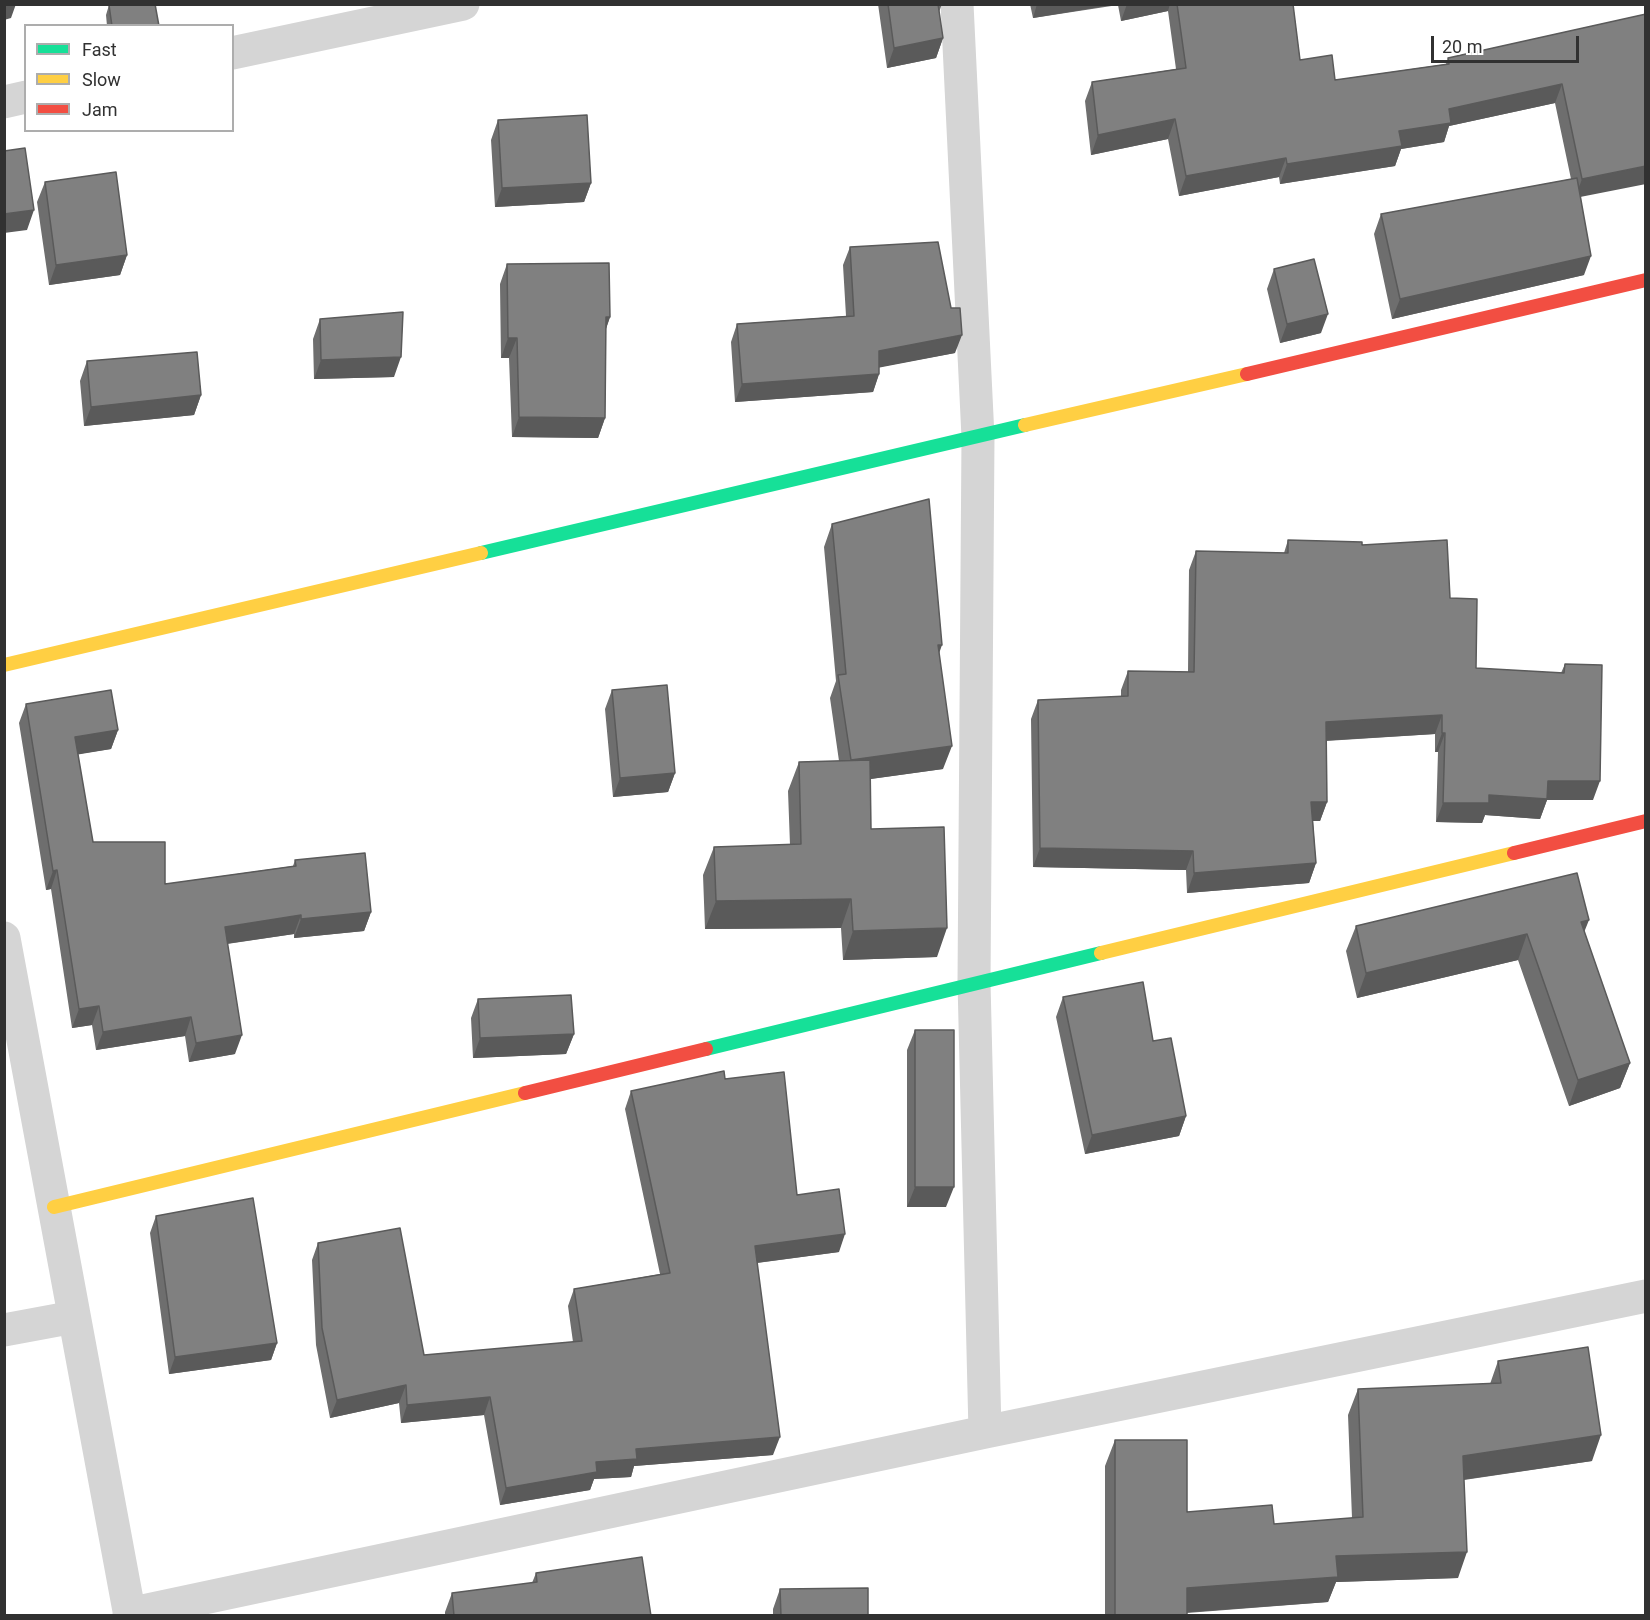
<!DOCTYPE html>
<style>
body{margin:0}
#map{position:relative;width:1650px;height:1620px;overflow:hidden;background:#fff;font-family:Roboto,sans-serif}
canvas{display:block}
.frame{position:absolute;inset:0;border:6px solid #313131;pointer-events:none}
.legend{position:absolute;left:24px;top:24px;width:210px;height:108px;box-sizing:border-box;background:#fff;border:2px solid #adadad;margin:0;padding:8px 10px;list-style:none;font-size:18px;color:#313131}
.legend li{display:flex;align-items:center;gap:12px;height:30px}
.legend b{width:30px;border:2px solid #adadad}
.scale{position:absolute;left:1431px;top:36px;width:148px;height:27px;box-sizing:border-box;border:3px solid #313131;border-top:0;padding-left:8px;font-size:18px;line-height:21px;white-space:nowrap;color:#313131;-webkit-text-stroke:4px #fff;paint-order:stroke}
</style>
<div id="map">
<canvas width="1650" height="1620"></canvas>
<div class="frame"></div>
<ul class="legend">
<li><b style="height:8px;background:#16e098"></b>Fast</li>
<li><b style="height:8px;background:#ffcf43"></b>Slow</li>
<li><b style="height:8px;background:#f24e42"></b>Jam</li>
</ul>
<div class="scale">20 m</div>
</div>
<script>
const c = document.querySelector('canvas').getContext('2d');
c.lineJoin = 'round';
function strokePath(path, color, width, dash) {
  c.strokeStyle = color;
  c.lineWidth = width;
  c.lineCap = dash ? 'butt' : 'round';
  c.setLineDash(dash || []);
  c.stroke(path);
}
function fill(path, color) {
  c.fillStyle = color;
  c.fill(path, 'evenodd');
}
const street = new Path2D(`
 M957,4L978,437L974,982L985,1432
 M232,53L463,4
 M4,102L26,97
 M4,938L130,1616
 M4,1330L74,1317
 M129,1614L985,1432L1646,1296`);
const fast = new Path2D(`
 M481,553L1025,425
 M706,1049L1101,953`);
const slow = new Path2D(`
 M1025,425L1247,374
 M4,665L481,553
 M1101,953L1514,853
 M54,1207L525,1093`);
const jam = new Path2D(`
 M1247,374L1646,280
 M1514,853L1646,821
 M525,1093L706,1049`);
const wall = new Path2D(`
 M878,4H942L939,12L943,38L936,58L887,68Z
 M1030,4H1293L1300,60L1335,80L1446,64L1448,58L1646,14L1581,197L1584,275L1392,319L1374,234L1381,214L1571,179L1555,103L1449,126L1444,142L1401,149L1395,166L1280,184L1279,177L1179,196L1168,139L1091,155L1085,101L1092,82L1176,69L1168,11L1121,21L1118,5L1033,18Z
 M109,5L159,26H107L106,15Z
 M498,120L591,183L584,202L495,207L491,140Z
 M45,182L127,255L120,275L49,285L37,202Z
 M850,247L955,353L879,367V374L873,392L735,402L731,342L737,324L846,316L843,265Z
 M507,264L610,317L606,329L605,418L598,438L512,437L509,358H501L500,284Z
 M1274,269L1321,333L1280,343L1267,289Z
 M320,319L394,377L314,379L313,339Z
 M87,361L201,395L194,415L84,426L80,381Z
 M832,524L939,653L943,769L870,779L871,829L937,957L843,960L841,928L705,929L703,875L714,847L790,845L788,791L799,762L839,761L830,698L836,681L824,547Z
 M1288,540L1362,545L1450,598L1476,668L1561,673L1565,664L1593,800H1547L1540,819L1485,815L1482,823L1436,822L1438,752H1435V734L1326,741L1327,802L1320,821H1313L1316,863L1309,883L1187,893L1186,870L1033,867L1031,719L1038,700L1121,697V690L1128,671L1188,672L1189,570L1196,551L1284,553Z
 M612,690L675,773L668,792L613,797L605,709Z
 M26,704L118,730L111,749L78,754L93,842L165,884L293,866L295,860L371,912L364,931L294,938V934L227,944L235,1054L189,1062L185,1036L96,1050L92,1025L72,1028L51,889L46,890L19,723Z
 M1356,926L1584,931L1630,1063L1620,1088L1569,1106L1518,960L1357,998L1346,951Z
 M1063,997L1153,1041L1186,1116L1179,1136L1085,1154L1056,1017Z
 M478,999L574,1034L566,1054L473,1058L471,1018Z
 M915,1030L946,1207H907V1050Z
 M725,1079L797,1195L839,1252L757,1263L773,1455L634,1466L631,1477L594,1479L590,1490L500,1505L484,1415L401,1423L399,1403L330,1418L316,1345L312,1260L318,1243L424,1355L573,1342L568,1306L574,1289L660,1274L625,1109L631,1091Z
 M156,1216L277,1343L271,1360L169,1374L150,1233Z
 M1498,1361L1592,1461L1464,1480L1458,1578L1336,1582L1328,1602L1187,1613V1616H1105V1466L1115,1440L1187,1512L1274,1524L1352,1518L1348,1415L1358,1389L1490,1384Z
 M536,1573L651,1616H445V1612L452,1593L532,1583Z
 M780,1589L868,1616H773V1609Z`);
const shadedWall = new Path2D(`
 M4,4H16L11,18L4,20Z
 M1037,4H1118L1033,18Z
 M1127,4H1170L1168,11L1121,21Z
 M943,38L936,58L887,68L894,48Z
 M1562,84L1555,103L1449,126L1444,142L1401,149L1395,166L1280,184L1287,164L1449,109Z
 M1175,119L1168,139L1091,155L1098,135Z
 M1286,158L1279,177L1179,196L1186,176Z
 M1646,166V184L1575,198L1582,179Z
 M591,183L584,202L495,207L502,188Z
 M34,210L27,230L4,233V214Z
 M127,255L120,275L49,285L56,265Z
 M1591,256L1584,275L1392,319L1400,299Z
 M1328,314L1321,333L1280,343L1287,324Z
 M606,317H610L603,337Z
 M962,335L955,353L872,369L879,351Z
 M508,338H517L509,358H501Z
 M401,357L394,377L314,379L321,360Z
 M879,374L873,392L735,402L742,384Z
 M201,395L194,415L84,426L91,407Z
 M519,417L605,418L598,438L512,437Z
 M938,645H942L934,668Z
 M1442,715L1435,734L1319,741L1326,722Z
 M118,730L111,749L69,756L75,737Z
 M1442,733H1445L1438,752H1435Z
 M952,746L943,769L842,783L851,760Z
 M675,773L668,792L613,797L620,778Z
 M1548,781H1600L1593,800H1547L1540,819L1485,815L1482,823L1436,822L1443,803L1489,795Z
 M1311,802H1327L1320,821H1304Z
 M1040,848L1193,851L1186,870L1033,867Z
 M1316,863L1309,883L1187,893L1194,873Z
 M57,870L51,889L46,890L53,871Z
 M851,899L841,928L705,929L716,901Z
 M371,912L364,931L294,938L301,919Z
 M301,915L294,934L218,945L225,927Z
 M1589,920L1579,945L1581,922Z
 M947,928L937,957L843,960L853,931Z
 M1527,934L1518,960L1357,998L1366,973Z
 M99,1006L92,1025L72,1028L79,1009Z
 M191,1017L185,1036L96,1050L103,1032Z
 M574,1034L566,1054L473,1058L480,1038Z
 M242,1035L235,1054L189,1062L196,1043Z
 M1630,1063L1620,1088L1569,1106L1578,1080Z
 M1186,1116L1179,1136L1085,1154L1092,1135Z
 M915,1187H954L946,1207H907Z
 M845,1234L839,1252L748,1264L755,1246Z
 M277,1343L271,1360L169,1374L175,1357Z
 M406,1385L399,1403L330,1418L337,1400Z
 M490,1397L484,1415L401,1423L407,1405Z
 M1601,1435L1592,1461L1454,1481L1463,1456Z
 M780,1437L773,1455L634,1466L631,1477L594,1479L590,1490L500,1505L506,1488L596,1462L636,1449Z
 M1467,1552L1458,1578L1336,1582L1328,1602L1178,1613L1187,1588L1336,1556Z`);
const building = new Path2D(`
 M155,4L159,26H112L109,5Z
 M888,4H938L943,38L894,48Z
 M1177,4H1293L1300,60L1332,55L1335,80L1449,64L1448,58L1646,14V166L1582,179L1562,84L1449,109L1451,123L1399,131L1402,146L1287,164L1286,158L1186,176L1175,119L1098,135L1092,82L1186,68Z
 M587,115L591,183L502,188L498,120Z
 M25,148L34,210L4,214V151Z
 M116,172L127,255L56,265L45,182Z
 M1577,178L1591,256L1400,299L1381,214Z
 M938,242L951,308H960L962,335L879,351V374L742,384L737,324L854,316L850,247Z
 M1314,259L1328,314L1287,324L1274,269Z
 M609,263L610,317H606L605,418L519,417L517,338H508L507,264Z
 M403,312L401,357L321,360L320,319Z
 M197,352L201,395L91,407L87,361Z
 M929,499L942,645H938L952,746L851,760L838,675L846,674L832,524Z
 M1288,540L1362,542V545L1447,540L1450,598L1477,599L1476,668L1564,673L1565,664L1602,665L1600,781H1548L1547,799L1489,795V803H1443L1445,733H1442V715L1326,722L1327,802H1311L1316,863L1194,873L1193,851L1040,848L1038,700L1128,696V671L1194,672L1196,551L1288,553Z
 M667,685L675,773L620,778L612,690Z
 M111,690L118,730L75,737L93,842H165V884L296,866L295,860L365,853L371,912L301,919V915L225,927L242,1035L196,1043L191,1017L103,1032L99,1006L79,1009L57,870L53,871L26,704Z
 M870,760L871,829L944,827L947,928L853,931L851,899L716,901L714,847L801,844L799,762Z
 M1577,873L1589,920L1581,922L1630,1063L1578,1080L1527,934L1366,973L1356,926Z
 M1143,982L1153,1041L1171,1038L1186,1116L1092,1135L1063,997Z
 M571,995L574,1034L480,1038L478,999Z
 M915,1030H954V1187H915Z
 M724,1071L725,1079L784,1072L797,1195L839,1189L845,1234L755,1246L780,1437L636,1449L637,1459L596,1462L597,1472L506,1488L490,1397L407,1405L406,1385L337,1400L322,1328L318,1243L400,1228L424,1355L582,1341L574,1289L670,1273L631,1091Z
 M253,1198L277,1343L175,1357L156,1216Z
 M1588,1347L1601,1435L1463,1456L1467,1552L1336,1556L1338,1577L1187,1588V1616H1115V1440H1187V1512L1272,1505L1274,1524L1363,1517L1358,1389L1501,1383L1498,1361Z
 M642,1557L651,1616H454L452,1593L537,1582L536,1573Z
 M868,1588V1616H781L780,1589Z`);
strokePath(street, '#d5d5d5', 33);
strokePath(fast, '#16e098', 14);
strokePath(slow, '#ffcf43', 14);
strokePath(jam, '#f24e42', 14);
fill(wall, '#6e6e6e');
fill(shadedWall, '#5a5a5a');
fill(building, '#808080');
strokePath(building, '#5a5a5a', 1.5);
</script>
